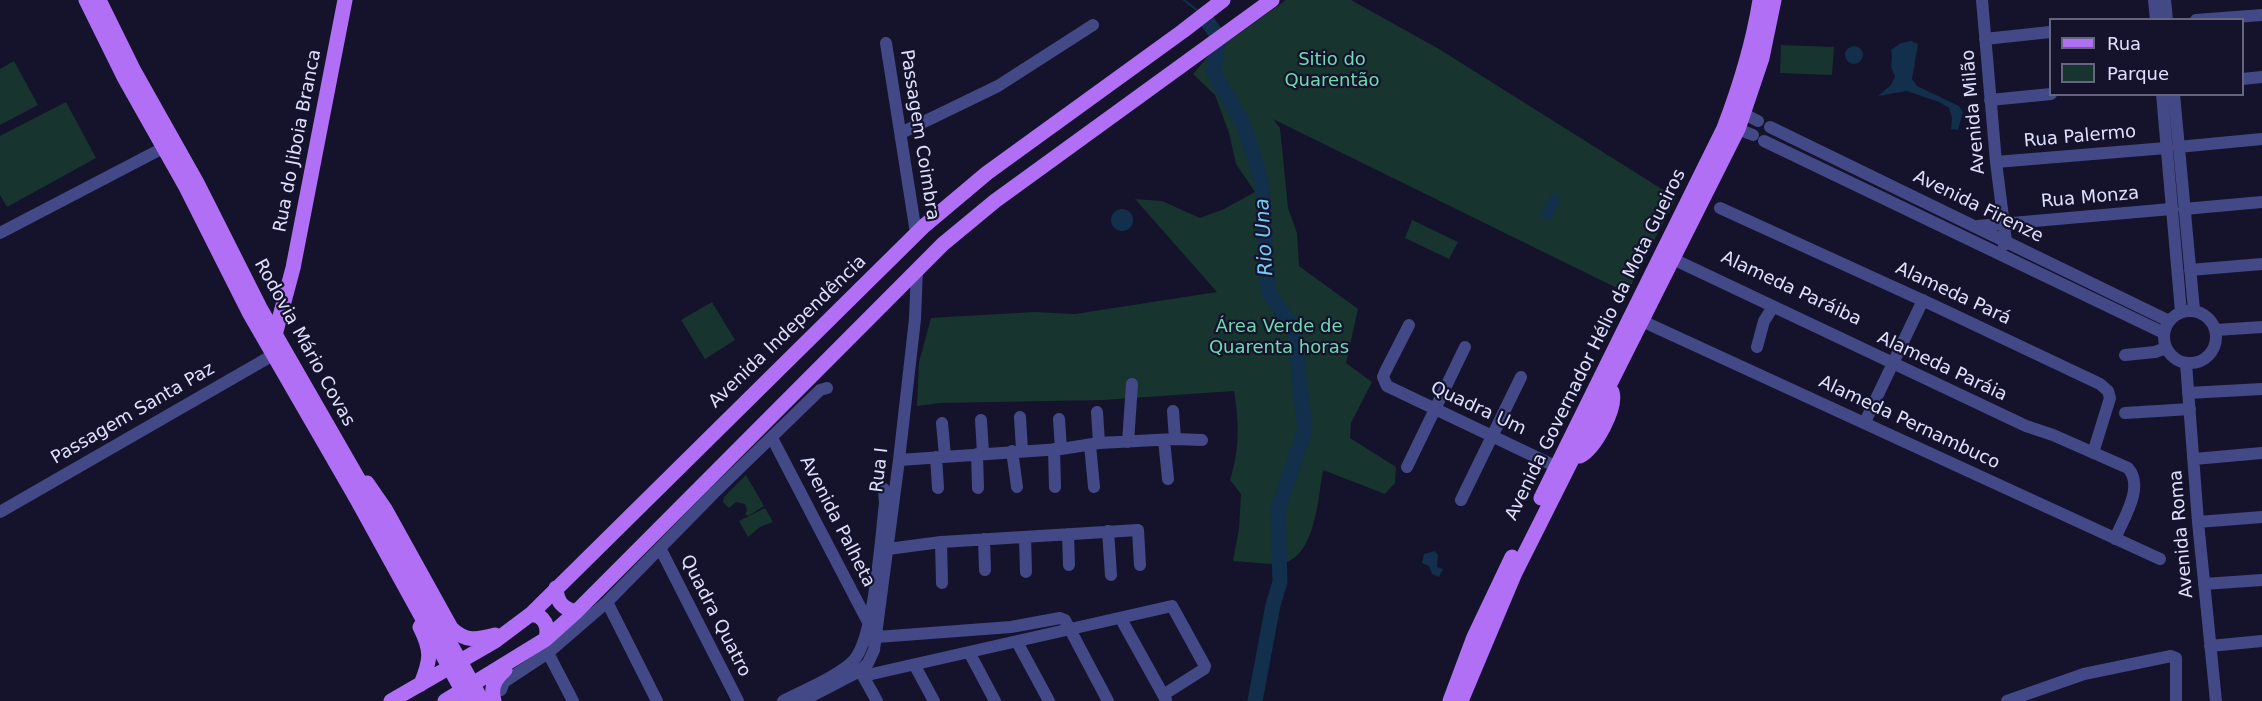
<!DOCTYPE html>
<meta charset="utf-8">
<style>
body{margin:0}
#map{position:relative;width:2262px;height:701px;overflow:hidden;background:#14132b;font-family:"DejaVu Sans",sans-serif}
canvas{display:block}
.legend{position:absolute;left:2049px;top:18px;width:195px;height:78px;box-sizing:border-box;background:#14132b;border:2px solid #65657f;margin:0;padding:8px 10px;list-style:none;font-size:18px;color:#dfe0fd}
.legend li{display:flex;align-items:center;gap:12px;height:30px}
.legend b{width:30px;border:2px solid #65657f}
</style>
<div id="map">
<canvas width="2262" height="701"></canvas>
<ul class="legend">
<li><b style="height:8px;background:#b06ff5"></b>Rua</li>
<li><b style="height:16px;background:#17342f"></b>Parque</li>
</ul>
</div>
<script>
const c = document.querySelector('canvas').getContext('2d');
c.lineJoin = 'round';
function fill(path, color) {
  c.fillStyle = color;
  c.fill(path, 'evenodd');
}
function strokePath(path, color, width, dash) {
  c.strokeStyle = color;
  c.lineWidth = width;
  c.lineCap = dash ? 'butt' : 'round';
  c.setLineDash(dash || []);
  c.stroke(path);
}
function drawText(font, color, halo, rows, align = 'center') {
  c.font = font + ' "DejaVu Sans",sans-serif';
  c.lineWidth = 4.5;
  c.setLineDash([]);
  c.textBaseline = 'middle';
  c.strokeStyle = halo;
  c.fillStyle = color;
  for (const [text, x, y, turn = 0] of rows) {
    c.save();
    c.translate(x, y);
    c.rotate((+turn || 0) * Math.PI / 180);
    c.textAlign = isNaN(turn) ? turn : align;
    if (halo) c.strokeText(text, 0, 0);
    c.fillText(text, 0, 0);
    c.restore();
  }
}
const green = new Path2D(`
 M1286,0H1351L1439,49L1676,198L1627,293L1273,119L1280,128L1288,208L1297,233L1299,266L1358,309L1346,363L1372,382L1351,423L1350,438L1396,467L1395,483L1385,494L1323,470C1318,497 1316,554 1284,563C1275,566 1244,561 1233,561L1239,529L1241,494L1230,480C1240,448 1239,423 1234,391L1103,400L940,403L917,406L919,362L931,318L1034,312L1075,314L1217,292L1135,199L1162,201L1200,218L1224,209L1255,192L1236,164L1229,133L1215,95L1193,74L1210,54L1221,65L1224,44Z
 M1781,45L1834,47L1832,75L1780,73Z
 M14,61L38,105L0,125V69Z
 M66,102L96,158L7,207L0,195V136Z
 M1412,220L1458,242L1449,259L1405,238Z
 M712,302L735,340L705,359L681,320Z
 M746,475L764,506L748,516L745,514L747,510L745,504L736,502L729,508L723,502L724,497Z
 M765,508L773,522L760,527L748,537L739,521Z`);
const water = new Path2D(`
 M1911,41L1918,44L1912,79L1917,86L1959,106L1963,112L1958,130L1951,129L1952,118L1949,108L1939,102L1907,91L1878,96L1891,85L1895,77L1891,66L1892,55L1891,50L1901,43Z
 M1845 55a9 9 0 1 1 18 0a9 9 0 1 1-18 0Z
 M1552,193L1561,198L1550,221L1540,216Z
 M1111 220a11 11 0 1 1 22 0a11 11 0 1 1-22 0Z
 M1435,551L1438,555L1437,567L1443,569L1439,577L1432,574L1429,566L1422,563L1424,554Z`);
const stream = new Path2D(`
 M1184,0L1198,11`);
const river = new Path2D(`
 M1203,15L1219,38L1213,72L1243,123L1262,184L1268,291L1294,329L1305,430L1278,510L1280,582L1273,605L1255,701`);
const minor = new Path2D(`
 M1982,0L1996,162L2006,241L2004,245
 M2154,0L2156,20
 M2165,0L2167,20
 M2196,20L2262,15
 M1985,39L2050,32
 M886,43L916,233
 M2242,79L2262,77
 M2162,94L2181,312
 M2174,94L2194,310
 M1990,100L2051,94
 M1744,114L1758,121
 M1770,127L2169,321
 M1738,129L1753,135
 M901,133L998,86L1093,25
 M1764,141L2164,333
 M2178,147L2262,139
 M1996,162L2166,148
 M1720,208L1935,306L2100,384L2108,391L2110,398L2093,453
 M2184,209L2262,202
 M1978,226L2171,209
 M0,233L163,148
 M1673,259L2026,426L2053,435L2128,468C2145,487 2123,519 2115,539
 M2190,270L2262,264
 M2164 337a26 26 0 1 1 52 0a26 26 0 1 1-52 0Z
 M1642,321L2160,559
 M1409,325L1385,372L1383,377L1387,386L1557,467
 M2216,330L2262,327
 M1757,347L1764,321L1773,307
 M2125,355L2155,352L2166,348
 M2186,363L2198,522L2216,701
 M2188,393L2262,389
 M1173,411L1175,439
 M1097,412L1099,443
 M2125,413L2190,409
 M1020,417L1022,450
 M1059,419L1061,449
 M981,420L983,453
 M1865,422L1923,300
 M942,423L945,456
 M772,438L869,624
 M1164,440L1168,479
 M1128,442L1132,384
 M1090,445L1094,487
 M1054,449L1055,487
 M1012,451L1017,487
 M977,454L978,488
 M936,457L938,488
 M2194,459L2262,453
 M899,460L1061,449L1099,443L1175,439L1202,440
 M1407,467L1465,347
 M1461,500L1521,377
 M0,512L280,351
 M2198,522L2262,517
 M1108,531L1111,575
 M1068,534L1069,565
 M1025,537L1026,572
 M984,539L985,570
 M941,542L942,583
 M660,548L738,701
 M888,549L941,542L1138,530L1140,565
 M2204,584L2262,580
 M607,602L657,701
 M1121,619L1166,700
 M877,637L1011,627L1060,618L1065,620L1108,701
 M1017,642L1049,701
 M2210,646L2262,641
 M969,652L995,701
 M548,653L573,701
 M915,666L934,701
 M860,671L863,676L1172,606L1205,666L1204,669L1163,695
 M863,676L877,701
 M501,690L504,682L548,653L607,602L714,493L820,390L827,388
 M783,701C802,691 841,675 854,660C874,638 881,537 885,503L884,489
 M802,701L860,671L868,663L874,650L899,460L915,319L917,269
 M2007,701L2084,674L2171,656L2176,658V701`);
const major = new Path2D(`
 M86,0L124,77L186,187L250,314L355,496
 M99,0L134,71L197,183L260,308L364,489
 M275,335L293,268L345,0
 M1580,456C1595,448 1617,408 1612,392L1602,386
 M367,483L385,509L451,628C465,642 477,640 495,635
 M1541,498L1724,128C1740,86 1753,44 1760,0
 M556,588C557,602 562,608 576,612
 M531,614C545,616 549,626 546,639
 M420,627C432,651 431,659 421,684
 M391,701L495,641L531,614L924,226L987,173L1183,31L1223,0
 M445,701L546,639L576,612L943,244L995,201L1272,0
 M494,701C490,687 495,679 505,670
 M1450,701L1474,637L1512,557
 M1461,701L1514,575L1738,129L1762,58L1774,0`);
const majorBridge = new Path2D(`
 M364,489L482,701
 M355,496L468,701`);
const parkNames = [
 ["Sitio do",1332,60],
 ["Quarentão",1332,81],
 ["Área Verde de",1279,327],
 ["Quarenta horas",1279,348]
];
const streetNames = [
 ["Avenida Milão",1974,112,-95],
 ["Passagem Coimbra",919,135,81],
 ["Rua Palermo",2080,137,-5],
 ["Rua do Jiboia Branca",298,141,-79],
 ["Rua Monza",2090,198,-5],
 ["Avenida Firenze",1978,207,26],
 ["Alameda Paráiba",1791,289,25],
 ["Alameda Pará",1953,294,25],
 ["Avenida Independência",788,332,-44],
 ["Rodovia Mário Covas",304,343,61],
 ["Avenida Governador Hélio da Mota Gueiros",1596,345,-64],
 ["Alameda Paráia",1942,367,25],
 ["Quadra Um",1478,409,25],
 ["Passagem Santa Paz",133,414,-30],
 ["Alameda Pernambuco",1909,423,25],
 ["Rua I",880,470,-83],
 ["Avenida Palheta",837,522,63],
 ["Avenida Roma",2182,534,-95],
 ["Quadra Quatro",715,616,63]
];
const waterNames = [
 ["Rio Una",1265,237,-93]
];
fill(green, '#17342f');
fill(water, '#122f4b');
strokePath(stream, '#122f4b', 2);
strokePath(river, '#122f4b', 15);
strokePath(minor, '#424986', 12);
strokePath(major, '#b06ff5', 15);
strokePath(majorBridge, '#b06ff5', 15);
drawText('18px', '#6fd9b0', '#14132b', parkNames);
drawText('18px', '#dfe0fd', '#14132b', streetNames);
drawText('italic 20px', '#75cbf5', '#14132b', waterNames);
</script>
